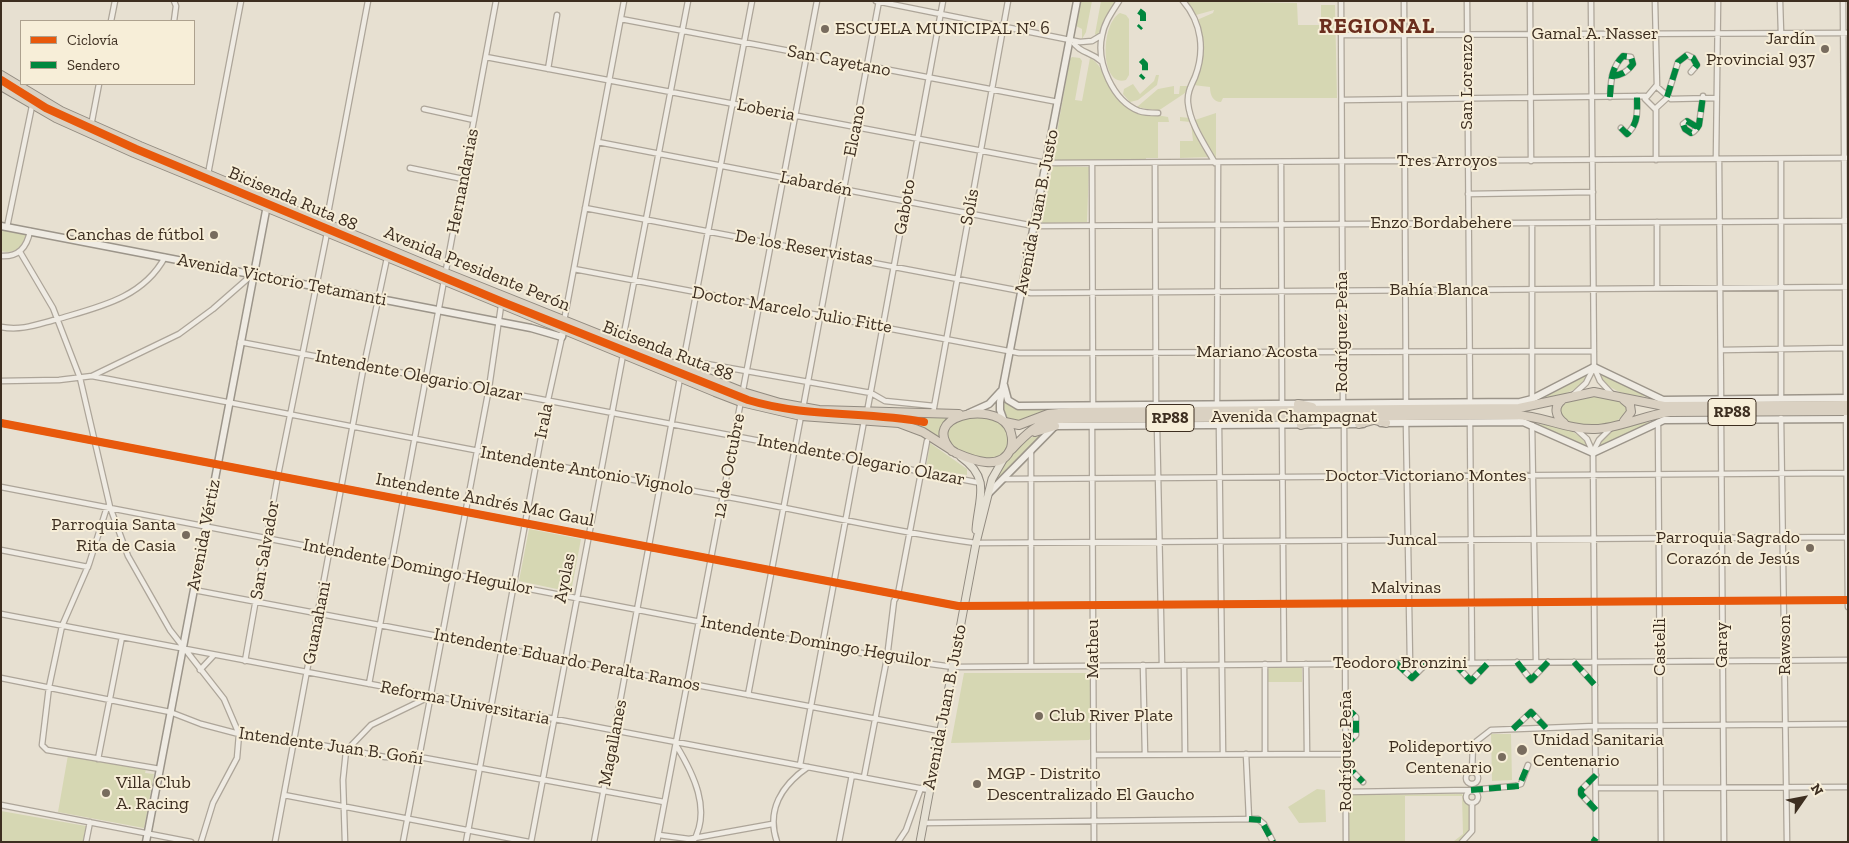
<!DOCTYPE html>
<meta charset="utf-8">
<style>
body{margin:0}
#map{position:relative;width:1849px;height:843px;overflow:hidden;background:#e7e0d1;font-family:"Zilla Slab",serif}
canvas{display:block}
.frame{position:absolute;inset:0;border:2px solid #3d2e20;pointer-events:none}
.legend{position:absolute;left:20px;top:20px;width:175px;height:65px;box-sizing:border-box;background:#f7eed8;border:1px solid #ada18e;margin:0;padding:6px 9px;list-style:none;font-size:15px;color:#3d2e20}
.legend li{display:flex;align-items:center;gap:10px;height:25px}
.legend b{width:25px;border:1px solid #ada18e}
.north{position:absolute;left:1779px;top:773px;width:50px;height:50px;-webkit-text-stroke:4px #f7eed8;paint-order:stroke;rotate:57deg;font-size:14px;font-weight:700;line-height:20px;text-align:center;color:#3d2e20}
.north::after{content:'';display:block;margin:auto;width:18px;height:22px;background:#3d2e20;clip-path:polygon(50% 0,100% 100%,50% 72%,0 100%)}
</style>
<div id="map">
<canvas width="1849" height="843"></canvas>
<div class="frame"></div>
<ul class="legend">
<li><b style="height:6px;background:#e8590c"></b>Ciclovía</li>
<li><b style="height:6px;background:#00873e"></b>Sendero</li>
</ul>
<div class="north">N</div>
</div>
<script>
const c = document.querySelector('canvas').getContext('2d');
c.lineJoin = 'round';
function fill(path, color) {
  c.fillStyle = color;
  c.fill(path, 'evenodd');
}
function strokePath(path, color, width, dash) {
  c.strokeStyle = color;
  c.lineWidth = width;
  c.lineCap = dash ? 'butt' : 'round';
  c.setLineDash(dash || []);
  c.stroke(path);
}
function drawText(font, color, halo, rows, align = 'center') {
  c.font = font + ' "Zilla Slab",serif';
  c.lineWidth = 4;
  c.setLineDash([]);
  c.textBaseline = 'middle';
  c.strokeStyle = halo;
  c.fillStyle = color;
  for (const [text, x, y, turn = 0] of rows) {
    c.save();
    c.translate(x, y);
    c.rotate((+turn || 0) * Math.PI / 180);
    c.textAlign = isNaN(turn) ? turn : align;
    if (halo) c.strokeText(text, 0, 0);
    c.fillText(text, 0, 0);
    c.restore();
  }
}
const green = new Path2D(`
 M1081,1H1092L1086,32L1082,39V29L1076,26Z
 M1101,1H1116L1097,36L1095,34Z
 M1186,1L1297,3L1298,25H1321V5H1335L1337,98H1223L1221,102C1213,102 1210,95 1210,87L1193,85L1199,69L1197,20L1213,13L1214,10L1196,15Z
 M1120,13L1126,15L1129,19V75L1126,80C1100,88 1100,24 1120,13Z
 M1072,57L1080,58L1082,61L1075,100L1082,101L1090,58C1099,63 1102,71 1107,79C1124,107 1136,112 1168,117L1169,122H1158V158H1146V160H1052L1070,59Z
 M1156,75H1159L1157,85L1138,100L1130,102L1123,94L1124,89L1133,84L1140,94L1154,81Z
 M1174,86V94H1179L1180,86H1188L1185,93L1158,111L1137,107L1158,89Z
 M1216,113V157H1214L1195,120Z
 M1180,117L1190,118L1211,157L1180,158V141H1193L1191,122L1180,121Z
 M1055,166L1089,167L1087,222L1043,223L1040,221V217L1043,215L1052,168Z
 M1,230L27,234C23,246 15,255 1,251Z
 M1598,371L1651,397C1630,395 1607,394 1598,371Z
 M1589,372C1580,395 1556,396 1534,399Z
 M1003,395C1009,416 1040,409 1057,409C1045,414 1006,435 1002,411C1001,406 1003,400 1003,395Z
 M1589,395C1603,397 1621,396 1628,409C1616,431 1580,432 1561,417L1560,408L1568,401Z
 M750,398L791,407L952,415L948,419L942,440L919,428L822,417L748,400Z
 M971,417C977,418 987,416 994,419C1008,425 1016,446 1000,456C980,470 911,434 971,417Z
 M1652,422L1597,449C1604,428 1632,423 1652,422Z
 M1536,424C1555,425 1581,429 1589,449Z
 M1048,430L994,483C1000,459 1025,437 1048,430Z
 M930,443L967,469V475L926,469Z
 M529,529L581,539L571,592L519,581Z
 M1267,667H1302V682H1268Z
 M964,673H1089L1092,675L1091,738L1089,740L951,743Z
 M1491,734H1511L1512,780L1492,781Z
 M68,755L146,769L145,773L154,774L144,828L58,812Z
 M1317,789L1325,790L1326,822L1299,823L1288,807Z
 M1462,794L1470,807V830L1458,842H1414L1454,841L1463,834L1462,796H1405V842H1349L1348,795Z
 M1,811L86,826L83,842H1Z`);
const street = new Path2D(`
 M876,1L1080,42L1092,41L1102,35
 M1119,1C1112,12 1104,23 1102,36C1096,62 1113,101 1139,111C1145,113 1152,113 1158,113
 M1183,1C1202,23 1205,51 1195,77C1191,86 1187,93 1188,103C1190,124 1205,145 1215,163
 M1341,1L1343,405
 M1404,1L1406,403
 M1467,1L1470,402
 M1530,1L1531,161
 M1591,1L1594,367L1600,381L1612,394
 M1655,1L1657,87
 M1780,1L1781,33
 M1843,1L1846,401
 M621,19L1058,102
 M111,21L115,1
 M174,21L176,6L174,1
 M1341,35L1848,33
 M1070,39C1082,55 1088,50 1101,61
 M486,57L1046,163L1848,158
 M548,69L557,15
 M1691,72L1697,65L1693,58L1687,55L1678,62L1667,97V98L1655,109L1645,99L1656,86L1671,99L1716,98
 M1610,97C1611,81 1611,68 1623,56L1631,57L1633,64C1627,72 1622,75 1612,76
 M1342,100L1645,96
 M424,109L474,120
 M1656,109V160
 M91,126L99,84
 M1697,127L1687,121L1683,124L1685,129L1691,133C1695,132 1697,128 1699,125L1703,96
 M1621,128L1627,134C1639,123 1637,112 1637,96
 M598,142L1034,226L1848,221
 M1716,159L1718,1
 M1719,159L1721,399
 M1281,162L1282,404
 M1092,163L1093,406
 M1155,163L1156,405
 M410,168L463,179
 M208,174L241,1
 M1468,194L1593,192
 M585,208L1031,293L1848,287
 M1657,222V287
 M1532,223V399
 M326,224L368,1
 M7,227L32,106
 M20,252L53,308L80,378L110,507L128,556L170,630L224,699L239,734L237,758L213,803L201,842
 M1,256C19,257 27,247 30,231
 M574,269L1019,353L1594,351
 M564,321L624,1
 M1,327C22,331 38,324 58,319C99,307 143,298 165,257
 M240,342L981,483
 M622,344L688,1
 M1721,350L1847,348
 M684,360L871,393L885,401L934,406
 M682,368L752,1
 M92,376C302,416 511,459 722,496C807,511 891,532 976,543L1848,537
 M1,381L59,380L92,376L179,334L213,309L253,274
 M1574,394L1586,383L1594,367
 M1781,398V159
 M1217,405L1218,163
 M803,408L879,1
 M1846,409L1848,607
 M867,412L943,1
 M933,413L1008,1
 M1781,418L1787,842
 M1721,419L1724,842
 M1344,422L1346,842
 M1470,422L1472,663
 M1658,422L1661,842
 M1,423L958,606L1848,600
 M1406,423L1410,663
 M1282,425L1284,664
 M1532,425L1536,662
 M1092,426L1094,842
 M1157,426L1162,665
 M1219,426L1223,754
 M1576,429L1587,439L1593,453L1596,842
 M1031,451V666
 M1593,452L1599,440L1611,428
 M1004,479L1848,473
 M1,487L887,658L953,667L1848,660
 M107,507L89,564L62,626L49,687L42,745L47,750L160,769
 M1,550L88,567
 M194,590L940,731
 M1,614L929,790
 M245,661L278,475L327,233
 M1517,662L1531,680L1548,662
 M1574,662L1595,685
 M1396,663L1412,678L1427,663
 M1454,663L1471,681L1488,663
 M1265,664V754
 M1306,664L1307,754
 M1143,665L1145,755
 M1184,665L1185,754
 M200,670L214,655
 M1,678L170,712L201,724L239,734L294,740L385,757L425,758L664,802
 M369,684L496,1
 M748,695L801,416
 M1513,729L1531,712L1546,728
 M676,745C693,773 712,810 693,842
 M1346,745L1356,735V717L1346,708
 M1246,754L1249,819
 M1094,755L1346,754
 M98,759L122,637
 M800,765L864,421
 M1346,765L1363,782
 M1466 778a6 6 0 1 1 12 0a6 6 0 1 1-12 0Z
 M1472,772L1473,744L1491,730L1595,726L1848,724
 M864,777L887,658L894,601L898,594L927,441
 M1596,788L1848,787
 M1466 797a6 6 0 1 1 12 0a6 6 0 1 1-12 0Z
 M1346,792L1471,790L1514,786L1521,784L1528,765
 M284,795L529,842
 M1,805L191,842
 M1595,809L1581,794V790L1596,775
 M923,823L1258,819L1264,824L1273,842
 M659,835L689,839L772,824
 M86,842L90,822
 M275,842L364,365L387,258
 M345,842L343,780L346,751L371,725L429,697
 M403,842L489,388L501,306
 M466,842L548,400L562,337
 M531,842L623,355
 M594,842L680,378
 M657,842L817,1
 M777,842C766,810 782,785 808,767
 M839,842L852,775
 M898,842L906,830L921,788
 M1462,842L1472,831V803`);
const secondary = new Path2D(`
 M1,226L531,328L562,337L564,327
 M1004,385L1008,400L1018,406L1520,402L1532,399L1594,367L1663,400L1848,398
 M969,413L989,404L1001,391
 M1004,421L1000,410V402L1077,1
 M1381,423L1523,422L1593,453L1664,420L1848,419
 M988,494L1055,426L1363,424
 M146,842L268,200`);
const primary = new Path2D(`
 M961,457C992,479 978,499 976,530
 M920,842L976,543L992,479L1004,458`);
const highway = new Path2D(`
 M1,75L61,111L140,146L446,273L743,392L780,403L819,410L959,414
 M1,86L56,118L134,153L715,392L741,402L801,416L899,423L923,432L956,453C972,460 1002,472 1011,448C1013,441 1012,432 1008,426C991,401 919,416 952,451
 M1562,400C1553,407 1556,417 1564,423
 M1298,404L1312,407
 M1371,419L1386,423
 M1624,421L1631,412L1630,405L1624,400
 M1005,422L1019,425L1048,414L1070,412L1519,408L1594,392L1664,406L1848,405
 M1359,424L1377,419
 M1301,425L1320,419
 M1035,432L1055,426
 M1012,449C1025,435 1039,421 1059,419L1516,415C1543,416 1568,430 1595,429C1617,429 1645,415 1670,412L1848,411`);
const quiet = new Path2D(`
 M1139,11L1143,14V24L1139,28
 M1141,60L1145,64V74L1141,78
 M1610,97C1611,81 1611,68 1623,56L1631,57L1633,64C1627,72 1622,75 1612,76
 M1667,97L1678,62L1687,55L1693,58L1697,65L1691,72
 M1697,127L1687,121L1683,124L1685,129L1691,133C1695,132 1697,128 1699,125L1703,96
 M1621,128L1627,134C1639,123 1637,112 1637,96
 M1517,662L1531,680L1548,662
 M1574,662L1595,685
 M1396,663L1412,678L1427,663
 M1454,663L1471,681L1488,663
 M1346,707L1356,717V735L1346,745
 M1513,729L1531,712L1546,728
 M1346,765L1363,782
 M1596,775L1581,790V794L1596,810
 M1471,790L1519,786L1528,765
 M1249,819L1261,820L1273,842
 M1593,842L1596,838`);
const cycleway = new Path2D(`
 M1,80L46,108L136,149L505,303L748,400C807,418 865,411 924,422
 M1,423L958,606L1848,600`);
const markers = [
 [825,29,5,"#786c5e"],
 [1825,49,5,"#786c5e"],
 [214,235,5,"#786c5e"],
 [186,535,5,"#786c5e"],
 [1810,548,5,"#786c5e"],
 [1039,716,5,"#786c5e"],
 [1522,750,6,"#786c5e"],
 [1502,757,5,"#786c5e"],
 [977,784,5,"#786c5e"],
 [106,793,5,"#786c5e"]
];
const shields = [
 [1732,412,48],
 [1170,418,48]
];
const shieldNames = [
 ["RP88",1732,412],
 ["RP88",1170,418]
];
const poiNames = [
 ["ESCUELA MUNICIPAL Nº 6",835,29],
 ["Jardín",1815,39,"right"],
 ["Provincial 937",1815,60,"right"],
 ["Canchas de fútbol",204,235,"right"],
 ["Parroquia Santa",176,525,"right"],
 ["Rita de Casia",176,546,"right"],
 ["Parroquia Sagrado",1800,538,"right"],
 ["Corazón de Jesús",1800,559,"right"],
 ["Club River Plate",1049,716],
 ["Unidad Sanitaria",1533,740],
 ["Centenario",1533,761],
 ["Polideportivo",1492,747,"right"],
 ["Centenario",1492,768,"right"],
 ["MGP - Distrito",987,774],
 ["Descentralizado El Gaucho",987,795],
 ["Villa Club",116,783],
 ["A. Racing",116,804]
];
const streetNames = [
 ["Gamal A. Nasser",1595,34],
 ["San Cayetano",839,61,11],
 ["San Lorenzo",1467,82,-90],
 ["Loberia",766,110,11],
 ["Elcano",855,131,-79],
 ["Tres Arroyos",1447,161],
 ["Hernandarias",463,181,-79],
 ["Labardén",816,184,11],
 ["Bicisenda Ruta 88",293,199,23],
 ["Gaboto",905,207,-80],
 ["Solís",970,207,-79],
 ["Avenida Juan B. Justo",1037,212,-79],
 ["Enzo Bordabehere",1441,223],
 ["De los Reservistas",804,248,10],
 ["Avenida Presidente Perón",477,269,22],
 ["Avenida Victorio Tetamanti",282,280,11],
 ["Bahía Blanca",1439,290],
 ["Doctor Marcelo Julio Fitte",792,310,10],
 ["Rodríguez Peña",1342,332,-90],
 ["Bicisenda Ruta 88",668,351,21],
 ["Mariano Acosta",1257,352],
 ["Intendente Olegario Olazar",419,376,11],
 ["Avenida Champagnat",1294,417],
 ["Irala",544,421,-79],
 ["Intendente Olegario Olazar",861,460,11],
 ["12 de Octubre",729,466,-79],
 ["Intendente Antonio Vignolo",587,471,10],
 ["Doctor Victoriano Montes",1426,476],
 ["Intendente Andrés Mac Gaul",485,500,11],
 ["Avenida Vértiz",204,535,-79],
 ["Juncal",1412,540],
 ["San Salvador",265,550,-80],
 ["Intendente Domingo Heguilor",418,567,11],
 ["Ayolas",565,578,-79],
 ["Malvinas",1406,588],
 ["Guanahani",317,623,-79],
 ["Intendente Domingo Heguilor",816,642,10],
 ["Garay",1722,645,-90],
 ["Rawson",1785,645,-90],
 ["Castelli",1660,647,-90],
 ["Matheu",1093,649,-90],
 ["Intendente Eduardo Peralta Ramos",567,660,11],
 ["Teodoro Bronzini",1400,663],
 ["Reforma Universitaria",465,703,11],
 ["Avenida Juan B. Justo",945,707,-79],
 ["Magallanes",613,743,-79],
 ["Intendente Juan B. Goñi",331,746,8],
 ["Rodríguez Peña",1346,751,-90]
];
const districtNames = [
 ["REGIONAL",1377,27]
];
fill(green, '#d6d7b3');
strokePath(street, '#ada599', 7);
strokePath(secondary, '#9c958a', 9);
strokePath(primary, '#928b80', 9);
strokePath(highway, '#928b80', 10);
strokePath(street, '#efebe3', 4.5);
strokePath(secondary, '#efebe3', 6);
strokePath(primary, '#e6e1d4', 7);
strokePath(highway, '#dad1c2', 8);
strokePath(quiet, '#00873e', 6, [12, 6]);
strokePath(cycleway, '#e8590c', 8);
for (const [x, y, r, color] of markers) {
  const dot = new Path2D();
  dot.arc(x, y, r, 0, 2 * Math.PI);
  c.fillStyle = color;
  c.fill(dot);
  strokePath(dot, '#f7eed8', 2);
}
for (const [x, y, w] of shields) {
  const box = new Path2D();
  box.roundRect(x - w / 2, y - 13.5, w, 27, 4);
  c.fillStyle = '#f7eed8';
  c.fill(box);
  strokePath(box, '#3d2e20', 1);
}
drawText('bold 16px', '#3d2e20', null, shieldNames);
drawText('18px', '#3d2e20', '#f7eed8', poiNames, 'left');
drawText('18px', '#3d2e20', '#f7eed8', streetNames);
c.letterSpacing = '1px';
drawText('bold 22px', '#6b2e1e', '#f7eed8', districtNames);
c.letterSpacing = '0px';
</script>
